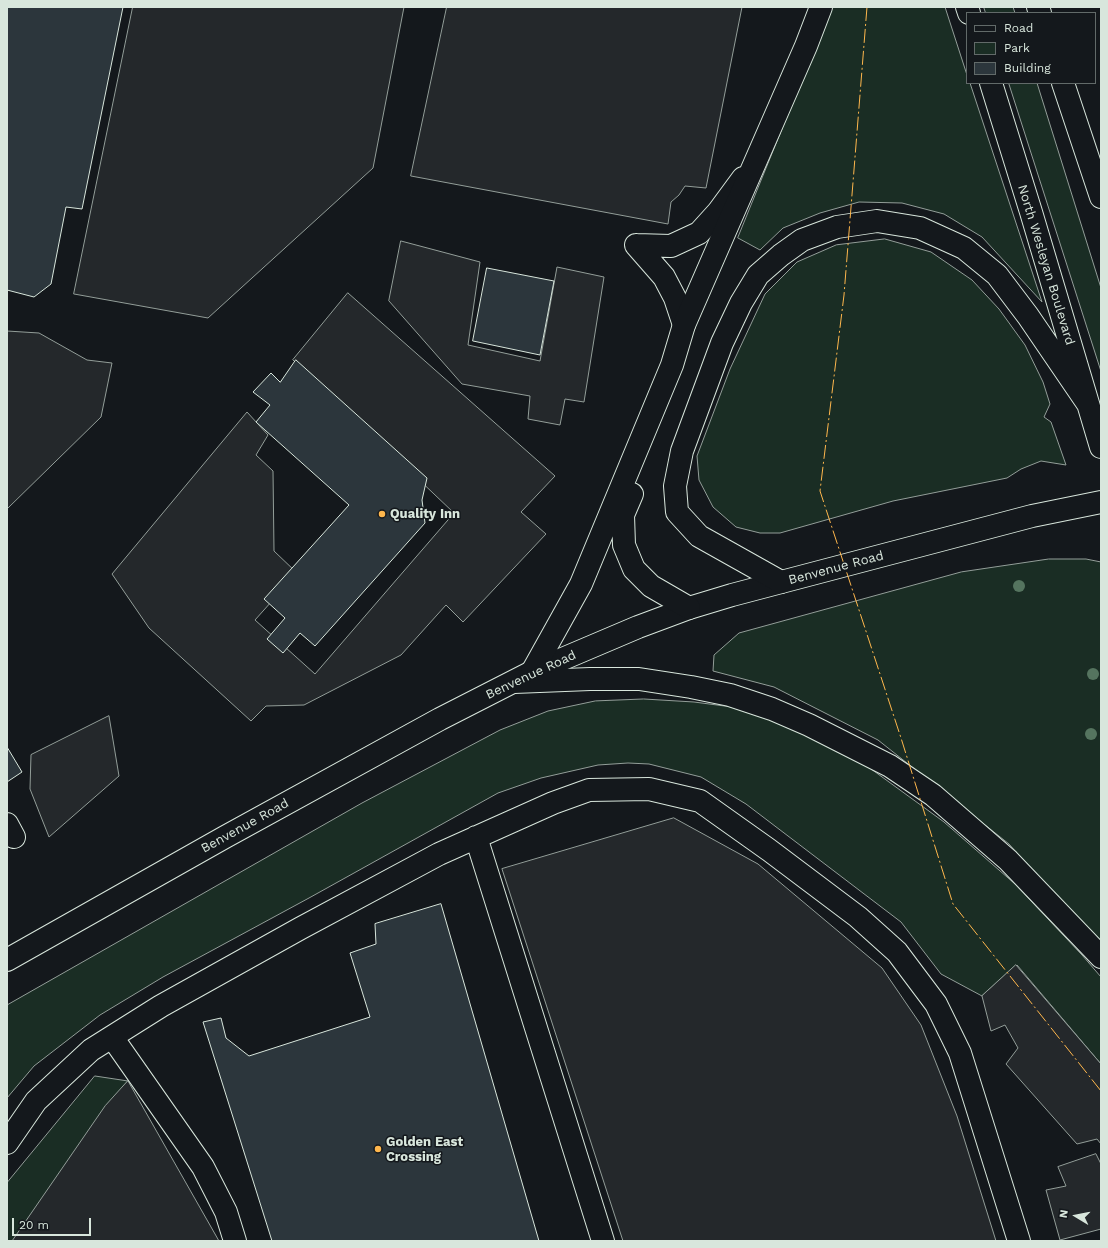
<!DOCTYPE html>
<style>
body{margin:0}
#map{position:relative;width:1108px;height:1248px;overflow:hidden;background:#14181c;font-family:"Work Sans",sans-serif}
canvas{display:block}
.frame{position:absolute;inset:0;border:8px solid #d8e6dc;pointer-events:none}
.legend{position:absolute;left:966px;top:12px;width:130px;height:72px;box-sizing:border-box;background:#14181c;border:1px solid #626a69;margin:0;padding:5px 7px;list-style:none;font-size:12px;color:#d8e6dc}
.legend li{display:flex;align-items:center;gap:8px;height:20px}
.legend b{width:20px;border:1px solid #626a69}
.north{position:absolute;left:1056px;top:1196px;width:40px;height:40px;-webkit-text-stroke:3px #14181c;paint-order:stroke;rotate:280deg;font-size:11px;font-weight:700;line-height:16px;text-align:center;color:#d8e6dc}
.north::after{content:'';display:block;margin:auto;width:14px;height:18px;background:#d8e6dc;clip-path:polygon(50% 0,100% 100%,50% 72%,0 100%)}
.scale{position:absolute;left:12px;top:1218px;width:79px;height:18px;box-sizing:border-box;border:2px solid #d8e6dc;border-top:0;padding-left:5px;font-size:12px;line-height:14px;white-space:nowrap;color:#d8e6dc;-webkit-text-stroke:3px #14181c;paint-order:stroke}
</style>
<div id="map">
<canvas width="1108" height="1248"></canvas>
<div class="frame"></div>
<ul class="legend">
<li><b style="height:5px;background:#14181c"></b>Road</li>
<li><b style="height:11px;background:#1a2d24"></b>Park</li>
<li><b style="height:11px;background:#2c363c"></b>Building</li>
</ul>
<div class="north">N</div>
<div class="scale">20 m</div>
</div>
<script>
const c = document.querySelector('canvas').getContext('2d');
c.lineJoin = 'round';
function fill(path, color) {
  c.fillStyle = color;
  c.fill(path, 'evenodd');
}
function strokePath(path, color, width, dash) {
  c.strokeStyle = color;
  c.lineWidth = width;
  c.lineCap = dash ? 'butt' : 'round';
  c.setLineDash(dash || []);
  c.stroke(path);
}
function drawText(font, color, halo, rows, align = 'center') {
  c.font = font + ' "Work Sans",sans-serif';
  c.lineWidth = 3;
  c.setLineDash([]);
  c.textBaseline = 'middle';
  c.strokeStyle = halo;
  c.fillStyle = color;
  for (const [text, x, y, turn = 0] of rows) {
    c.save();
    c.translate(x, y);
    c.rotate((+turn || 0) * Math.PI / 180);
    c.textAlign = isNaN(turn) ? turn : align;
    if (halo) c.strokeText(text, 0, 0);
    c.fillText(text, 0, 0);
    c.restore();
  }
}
const green = new Path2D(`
 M832,7H945L967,75V83H970L1042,302L982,237L944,214L902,203L859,202L820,213L783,228L760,250L738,238Z
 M984,7H1013L1015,13H986Z
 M1009,83H1037L1101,288V371Z
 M885,239L931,252L972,280L999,309L1025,345L1043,382L1050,404L1044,417L1051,422L1066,465L1041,461L1021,469L1007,478L893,501L780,533H760L736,527L713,507L699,480L697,456L730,369L765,294L797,262L836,245Z
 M1049,559H1086L1101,562V947L1009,844L878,740L774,687L713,671L714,655L739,633L961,572Z
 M644,699L694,702L740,708L790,726L867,766L944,822L1015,884L1082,955L1101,977V1064L1017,965L982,996L941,974L901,922L746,804L701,777L649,764L628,763L598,765L541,778L498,793L309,898L163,977L100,1015L34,1066L7,1098V1005L362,803L500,730L548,711L595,701Z
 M95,1076L128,1081L14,1241H7V1183Z`);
const parking = new Path2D(`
 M133,7H404L373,168L208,318L74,294Z
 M447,7H742L706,188L685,186L679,195L671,202L668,224L411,176Z
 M401,241L480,262L468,345L540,361L557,267L604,277L584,402L565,399L560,425L528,419L530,396L462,384L389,301Z
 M348,293L555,476L521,512L546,534L463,622L446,605L401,655L304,705L266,706L251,721L149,628L112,574L247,412L268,435L256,455L273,471L274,551L297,573L255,620L315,674L454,513L293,360Z
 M7,331L39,333L87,360L112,363L101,417L7,509Z
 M109,716L119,776L49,837L30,789L31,755Z
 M674,818L758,864L882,968L921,1025L957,1116L996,1241H623L502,869Z
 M1016,965L1101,1064V1144L1097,1139L1077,1144L1006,1064L1018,1048L1005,1025L991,1031L982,996Z
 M128,1081L219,1241H12L105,1106Z
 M1096,1154L1101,1164V1229L1060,1240L1046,1190L1066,1186L1058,1167Z`);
const building = new Path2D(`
 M7,7H123L82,209L66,207L51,284L34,297L7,290Z
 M487,268L554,281L540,355L473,341Z
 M296,360L427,478L422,500L425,523L315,646L300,633L283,653L267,639L285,618L264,599L349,505L256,422L270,405L253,392L271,373L280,382Z
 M7,747L22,772L7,782Z
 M441,904L539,1241H272L203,1022L221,1018L226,1038L249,1056L370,1017L350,953L376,944L375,924Z`);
const minor = new Path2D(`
 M636,245L671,246L699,233L718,212L743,178
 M636,245L664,277L675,298L684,325
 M7,824L14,837
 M476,837L603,1241
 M112,1037L203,1167L226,1212L235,1241
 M7,1143L36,1101L91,1050L161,1006L301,928L439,854L553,803L589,790L649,789L700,801L769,850L858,917L897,952L936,1004L960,1053L1019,1241`);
const major = new Path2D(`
 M7,960L225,837L440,719L532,672L638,627L689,608L732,595L1032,516L1101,502`);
const highway = new Path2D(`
 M967,7L969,13
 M1038,7L1040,13
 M991,83L1031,212L1101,447
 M1063,83L1101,197
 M632,494L623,515L624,545L634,569L651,586L689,608
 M781,582L699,536L677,512L675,486L682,451L722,343L741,303L758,275L781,255L802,240L837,227L877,221L920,228L964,248L997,275L1028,316L1088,404
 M532,672L581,584L672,365L684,325L806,46L821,7
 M514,682L590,679H639L691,687L730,695L772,709L809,725L890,766L933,795L1008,860L1101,957`);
const power = new Path2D(`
 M867,7L844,295L820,491L901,738L953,904L1101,1091`);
const trees = [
 [1019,586],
 [1093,674],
 [1091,734]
];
const markers = [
 [382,514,4,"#ffb74d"],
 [378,1149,4,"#ffb74d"]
];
const streetNames = [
 ["North Wesleyan Boulevard",1046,265,73],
 ["Benvenue Road",836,568,-15],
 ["Benvenue Road",531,675,-25],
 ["Benvenue Road",245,826,-29]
];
const poiNames = [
 ["Quality Inn",390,514],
 ["Golden East",386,1142],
 ["Crossing",386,1157]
];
fill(green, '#1a2d24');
strokePath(green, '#939e99', 1);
fill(parking, '#24282b');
strokePath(parking, '#939e99', 1);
fill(building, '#2c363c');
strokePath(building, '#d8e6dc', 1);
strokePath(minor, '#d8e6dc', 24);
strokePath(major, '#d8e6dc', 24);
strokePath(highway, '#d8e6dc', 24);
strokePath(minor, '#14181c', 22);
strokePath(major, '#14181c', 22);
strokePath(highway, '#14181c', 22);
strokePath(power, '#ffb74d', 1, [14, 3, 2, 3]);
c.fillStyle = '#55745f';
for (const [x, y] of trees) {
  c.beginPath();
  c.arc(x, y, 6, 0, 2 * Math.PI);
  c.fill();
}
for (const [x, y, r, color] of markers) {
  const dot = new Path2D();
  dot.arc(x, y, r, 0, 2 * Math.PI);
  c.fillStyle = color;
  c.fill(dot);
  strokePath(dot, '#14181c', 1.5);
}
drawText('13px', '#d8e6dc', '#14181c', streetNames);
drawText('bold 13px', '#d8e6dc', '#14181c', poiNames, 'left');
</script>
